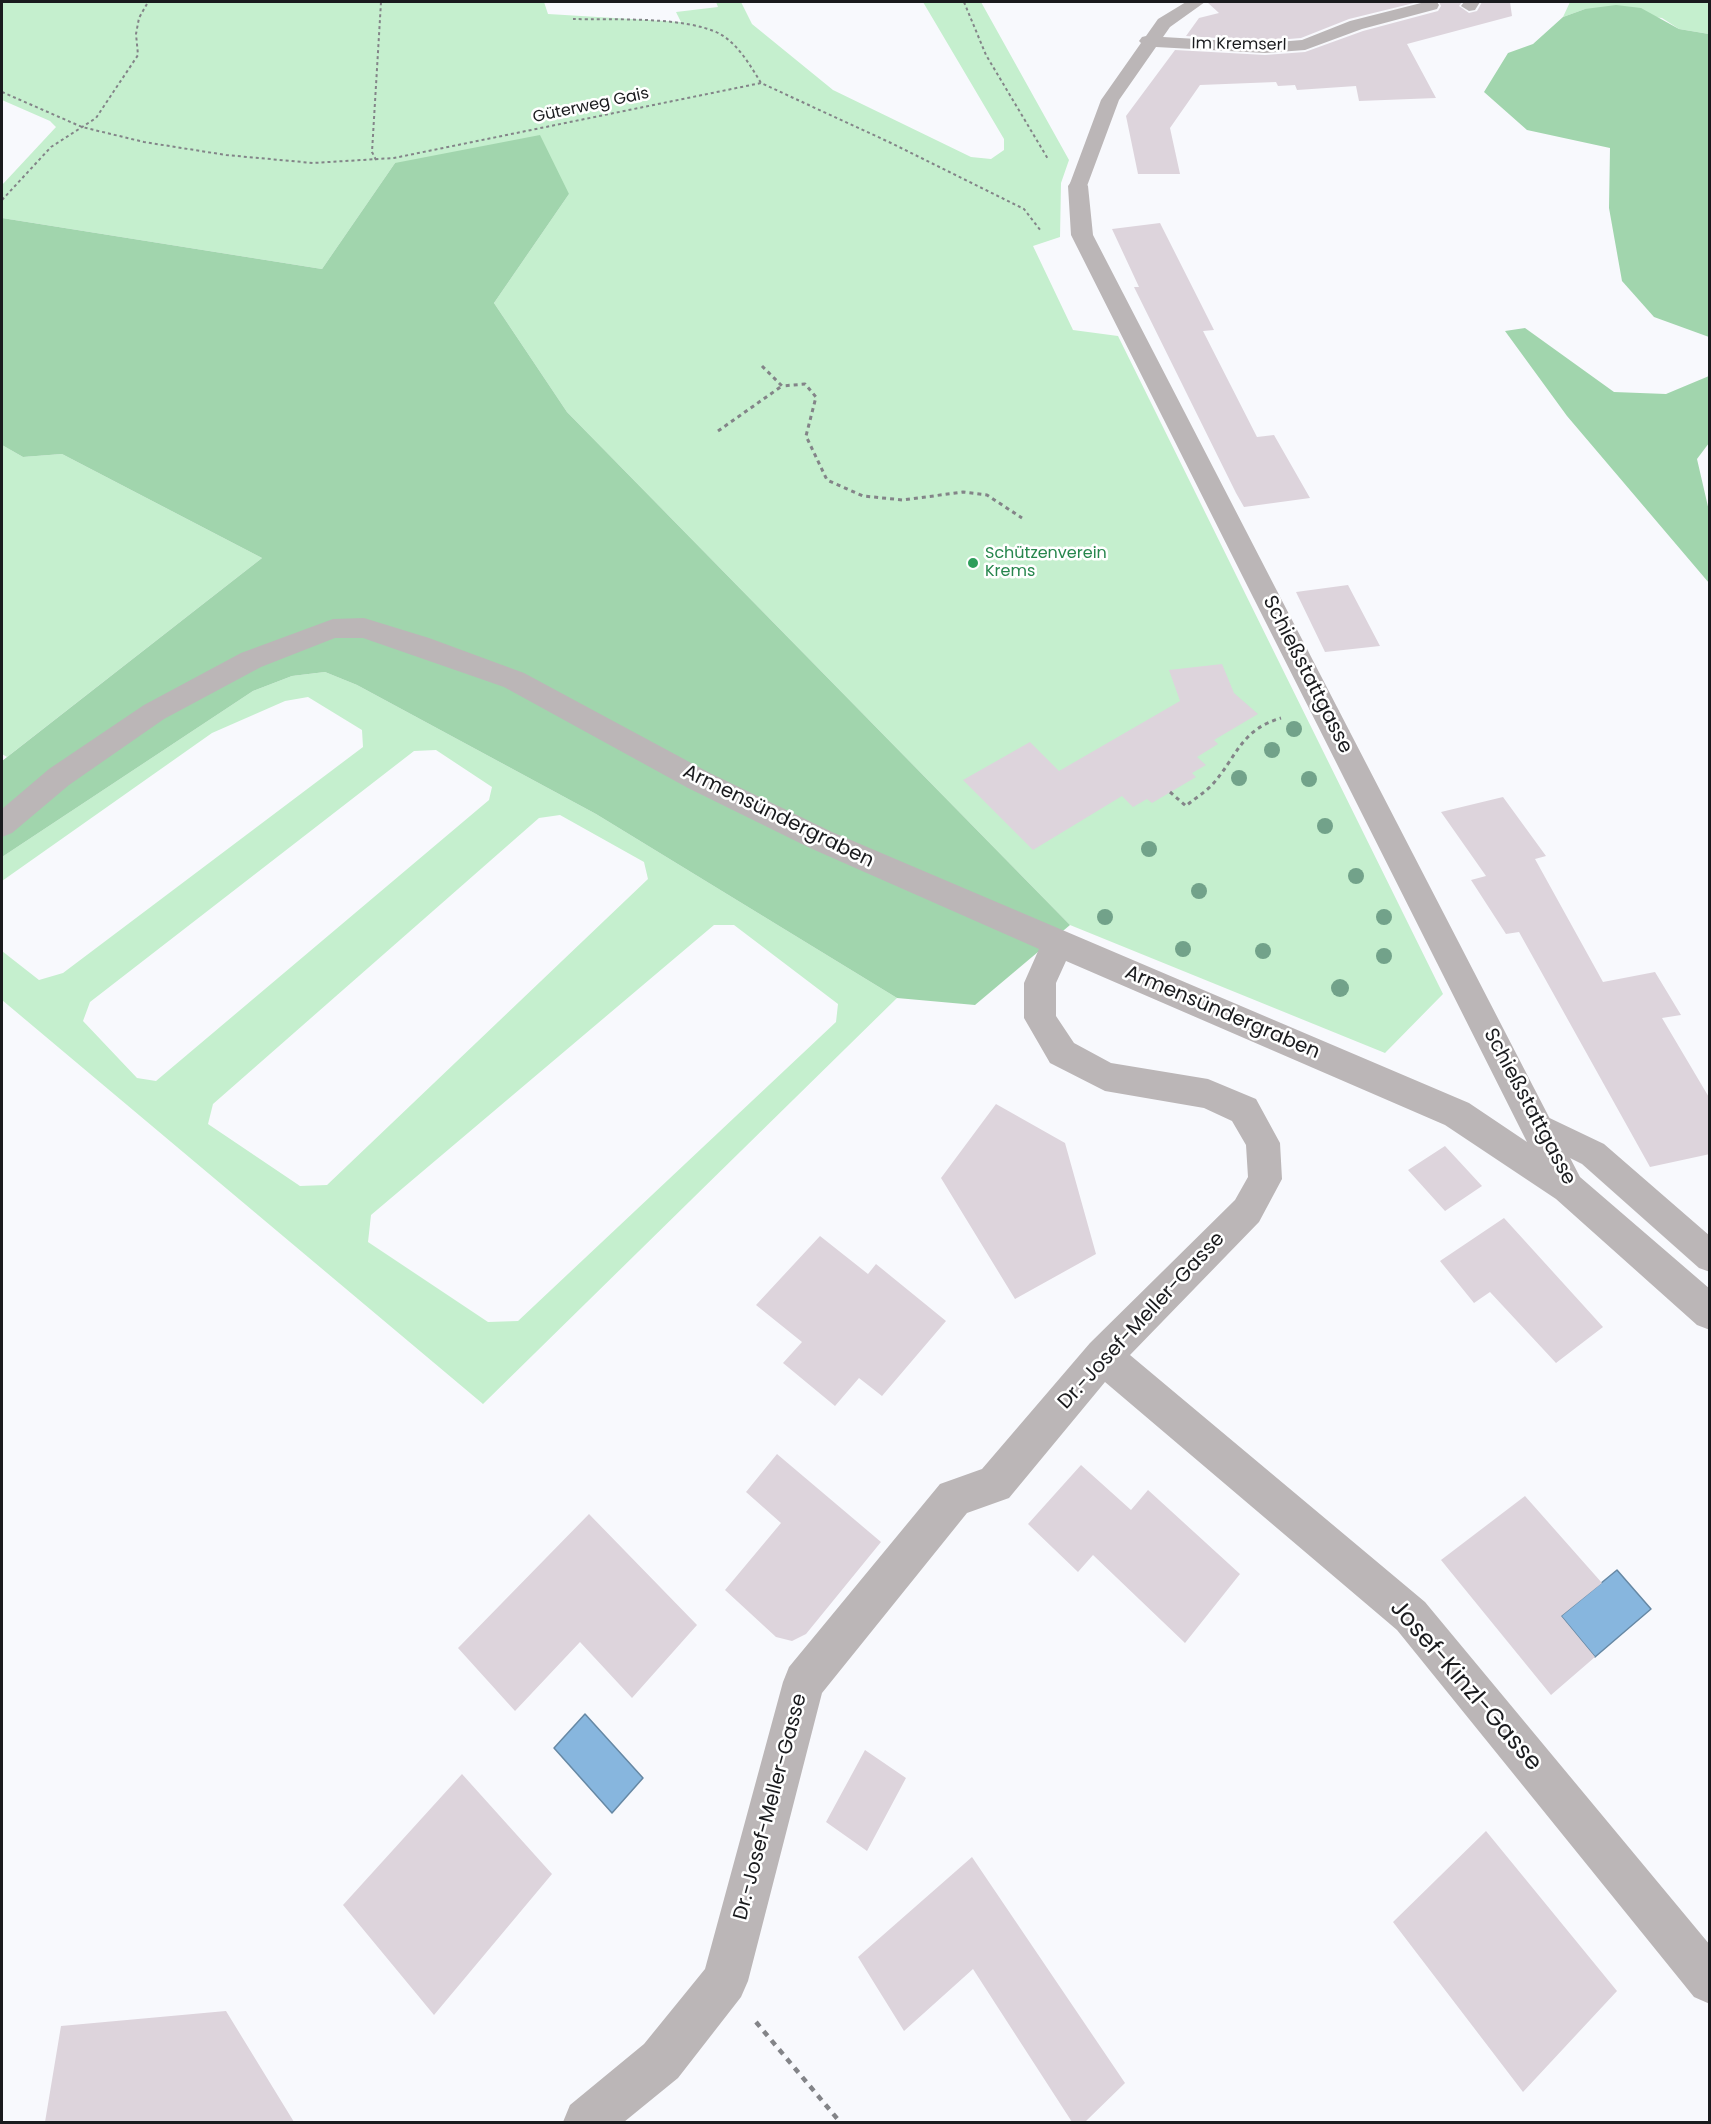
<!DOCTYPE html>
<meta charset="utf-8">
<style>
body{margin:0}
#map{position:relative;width:1711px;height:2124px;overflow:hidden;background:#f8f9fd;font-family:Poppins,sans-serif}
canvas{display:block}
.frame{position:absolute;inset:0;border:3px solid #1a1b1e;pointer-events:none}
</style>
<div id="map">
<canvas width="1711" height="2124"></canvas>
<div class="frame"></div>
</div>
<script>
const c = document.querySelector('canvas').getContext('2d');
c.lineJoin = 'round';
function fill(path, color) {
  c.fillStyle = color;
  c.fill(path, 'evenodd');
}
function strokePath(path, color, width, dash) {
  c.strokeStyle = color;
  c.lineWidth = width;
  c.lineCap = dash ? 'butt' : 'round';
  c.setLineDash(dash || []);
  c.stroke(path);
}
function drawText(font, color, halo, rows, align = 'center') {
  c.font = font + ' Poppins,sans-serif';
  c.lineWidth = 5;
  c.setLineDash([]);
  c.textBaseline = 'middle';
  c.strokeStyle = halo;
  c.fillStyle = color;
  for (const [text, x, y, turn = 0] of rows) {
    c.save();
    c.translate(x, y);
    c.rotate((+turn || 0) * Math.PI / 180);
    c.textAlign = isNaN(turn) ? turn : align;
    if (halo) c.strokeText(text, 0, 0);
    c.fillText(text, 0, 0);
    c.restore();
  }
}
const green = new Path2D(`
 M2,2H544L548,14L681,22L676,12L718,7L716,2H741L752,24L833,90L971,157L991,159L1004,150V139L923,2H981L1069,160L1061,183L1060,237L1033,246L1073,330L1118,336L1443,994L1385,1053L1070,925L567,412L494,303L569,194L395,163L322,269L2,218V185L56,127L50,121L2,100Z
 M1570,2H1709V34L1679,29L1662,18L1585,9L1563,17Z
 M2,445L23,457L62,454L262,558L7,757L2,754Z
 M325,672L357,685L596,814L897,998L483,1404L2,1000V951L39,980L63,973L363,747L362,730L308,697L285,701L212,733L2,881V857L253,691L292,676ZM436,750L492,787L489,800L156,1081L137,1078L83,1021L90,1002L414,751ZM560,815L644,862L648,879L327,1185L300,1186L208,1124L213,1104L539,818ZM714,925H734L838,1004L836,1022L518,1321L488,1322L368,1242L371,1215Z`);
const forest = new Path2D(`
 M1616,5L1641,8L1679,29L1709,34V337L1654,317L1622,281L1609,208L1610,148L1527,130L1484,92L1508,53L1533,44L1563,17L1585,9Z
 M540,135L569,194L494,303L567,412L1070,925L975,1005L897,998L596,814L357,685L325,672L292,676L253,691L2,857V761L262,558L62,454L23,457L2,445V218L322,269L395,163Z
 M1525,328L1614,392L1666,394L1709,376V443L1697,459L1709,511V583L1567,416L1505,331Z`);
const water = new Path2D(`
 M1617,1570L1651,1609L1595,1657L1561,1616Z
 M585,1714L643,1778L612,1813L554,1748Z`);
const building = new Path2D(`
 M1207,2H1418L1349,19L1301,38L1265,41L1186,36L1199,18L1219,13Z
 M1439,2H1462L1459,6L1469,13L1477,11L1482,2H1510L1512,16L1407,44L1436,98L1359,101L1356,86L1297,90L1295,85L1278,86L1276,82L1200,85L1170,128L1180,174H1138L1126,116L1175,50L1265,55L1305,52L1363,31L1438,11L1441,6Z
 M1160,223L1214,330L1203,331L1257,437L1274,435L1310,498L1244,507L1236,493L1134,287H1139L1112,229Z
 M1348,585L1380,646L1325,652L1296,592Z
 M1222,664L1234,693L1258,714L1214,740L1218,744L1197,757L1206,765L1192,773L1196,777L1152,803L1147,799L1133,807L1122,796L1033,850L963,780L1030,742L1059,771L1180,701L1169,670Z
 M1503,797L1546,856L1535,859L1603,982L1655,972L1681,1015L1662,1018L1710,1099V1154L1650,1167L1519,932L1506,934L1471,880L1486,876L1441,812Z
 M996,1104L1065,1143L1096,1254L1015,1299L941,1178Z
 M1445,1146L1482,1186L1445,1211L1408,1170Z
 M1504,1218L1603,1327L1556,1363L1490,1292L1474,1303L1440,1261Z
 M820,1236L868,1274L876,1264L946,1321L882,1396L859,1378L835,1406L783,1363L802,1342L756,1305Z
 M777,1454L881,1542L806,1634L792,1641L776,1637L725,1590L781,1523L746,1492Z
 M1081,1465L1131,1510L1148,1490L1240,1574L1185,1643L1093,1555L1078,1572L1028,1524Z
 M1525,1496L1602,1583L1561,1616L1595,1657L1551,1695L1441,1560Z
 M589,1514L697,1625L632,1698L580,1642L515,1711L458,1648Z
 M865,1750L906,1778L867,1851L826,1822Z
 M462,1774L552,1874L434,2015L343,1905Z
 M1486,1831L1617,1991L1523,2092L1393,1922Z
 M972,1857L1125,2083L1085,2122H1072L973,1969L904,2031L858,1957Z
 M226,2011L294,2122H45L61,2026Z`);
const pathFar2 = new Path2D(`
 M964,2L986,55L1048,159
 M573,19C612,20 686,16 720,34C738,44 750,65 761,83
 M2,92L82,127L144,142L226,155L313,163L394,158L761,83L891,143L1024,209L1041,231
 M376,160L372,152L381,2
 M2,200L51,147L96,118L138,55L136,34L139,18L148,2`);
const pathFar1 = new Path2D(`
 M762,366L782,386L805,384L816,397L806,436L827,480L863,496L903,500L963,492L987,495L1022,518
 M718,431L782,386
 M1170,792L1186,806C1194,799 1204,793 1212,785C1237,757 1240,730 1281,718`);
const path = new Path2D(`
 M756,2022L840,2122`);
const service = new Path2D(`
 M1186,2H1205L1170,27L1163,37L1265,43L1302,40L1350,21L1425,2H1437L1439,5L1437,9L1362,29L1305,50L1265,53L1156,47L1119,100L1087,186L1085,190H1071L1069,186L1101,100L1141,43L1139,41L1142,37L1146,36L1158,19Z
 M1464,2H1480L1475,10L1469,11L1461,6Z
 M1537,1112L1604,1144L1710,1236V1272L1699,1268L1582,1164L1526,1136L1522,1126L1526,1116Z`);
const minor = new Path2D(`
 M1078,180L1085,182L1088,186L1093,235L1580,1177L1710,1289V1330L1697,1325L1556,1199L1445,1125L1066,961L1056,983V1016L1074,1043L1111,1063L1208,1079L1256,1099L1280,1143L1282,1179L1259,1222L1130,1355L1425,1602L1710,1945V2004L1694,1997L1397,1630L1105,1382L1009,1498L967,1513L822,1693L748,1981L741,1997L678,2078L624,2122H563L570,2105L644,2044L705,1969L783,1682L789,1667L940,1484L982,1469L1090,1343L1235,1200L1248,1177L1246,1145L1232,1121L1204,1108L1105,1091L1050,1063L1024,1018V983L1039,949L810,848L688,788L504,687L363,638H335L261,667L164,719L69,785L12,833L2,837V809L49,769L144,705L241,653L333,619L364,618L429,638L524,673L708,772L832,832L1469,1103L1527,1142L1071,235L1068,186L1071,182Z`);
const trees = [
 [1294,729,8],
 [1272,750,8],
 [1239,778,8],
 [1309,779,8],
 [1325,826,8],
 [1149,849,8],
 [1356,876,8],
 [1199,891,8],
 [1105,917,8],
 [1384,917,8],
 [1183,949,8],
 [1263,951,8],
 [1384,956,8],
 [1340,988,9]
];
const markers = [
 [973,563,6,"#2e9e5b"]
];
const farStreetnames = [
 ["Im Kremserl",1239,45,1],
 ["Güterweg Gais",591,106,-12]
];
const farLeisurenames = [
 ["Schützenverein",985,554],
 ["Krems",985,572]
];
const streetNames = [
 ["Schießstattgasse",1307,675,63],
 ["Armensündergraben",778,817,26],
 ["Armensündergraben",1222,1013,23],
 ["Schießstattgasse",1529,1107,62],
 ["Dr.-Josef-Meller-Gasse",1142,1321,-47],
 ["Dr.-Josef-Meller-Gasse",771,1807,-75]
];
const nearStreetnames = [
 ["Josef-Kinzl-Gasse",1465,1686,49]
];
fill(green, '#c5efce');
fill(forest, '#a1d5ad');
fill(water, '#87b6de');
strokePath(water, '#6688a4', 1.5);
fill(building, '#ddd4dc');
strokePath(pathFar2, '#838488', 2, [3, 3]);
strokePath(pathFar1, '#838488', 3, [4, 4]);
strokePath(path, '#838488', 4.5, [6, 6]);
fill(service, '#bbb6b7');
fill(minor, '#bbb6b7');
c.fillStyle = '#72a28a';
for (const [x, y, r] of trees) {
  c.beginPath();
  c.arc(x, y, r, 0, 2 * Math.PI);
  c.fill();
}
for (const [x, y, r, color] of markers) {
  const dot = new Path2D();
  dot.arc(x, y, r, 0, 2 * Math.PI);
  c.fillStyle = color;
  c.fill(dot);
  strokePath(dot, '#fff', 2);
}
drawText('16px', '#1a1b1e', '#fff', farStreetnames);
drawText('16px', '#27864d', '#fff', farLeisurenames, 'left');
drawText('20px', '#1a1b1e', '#fff', streetNames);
drawText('24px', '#1a1b1e', '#fff', nearStreetnames);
</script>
